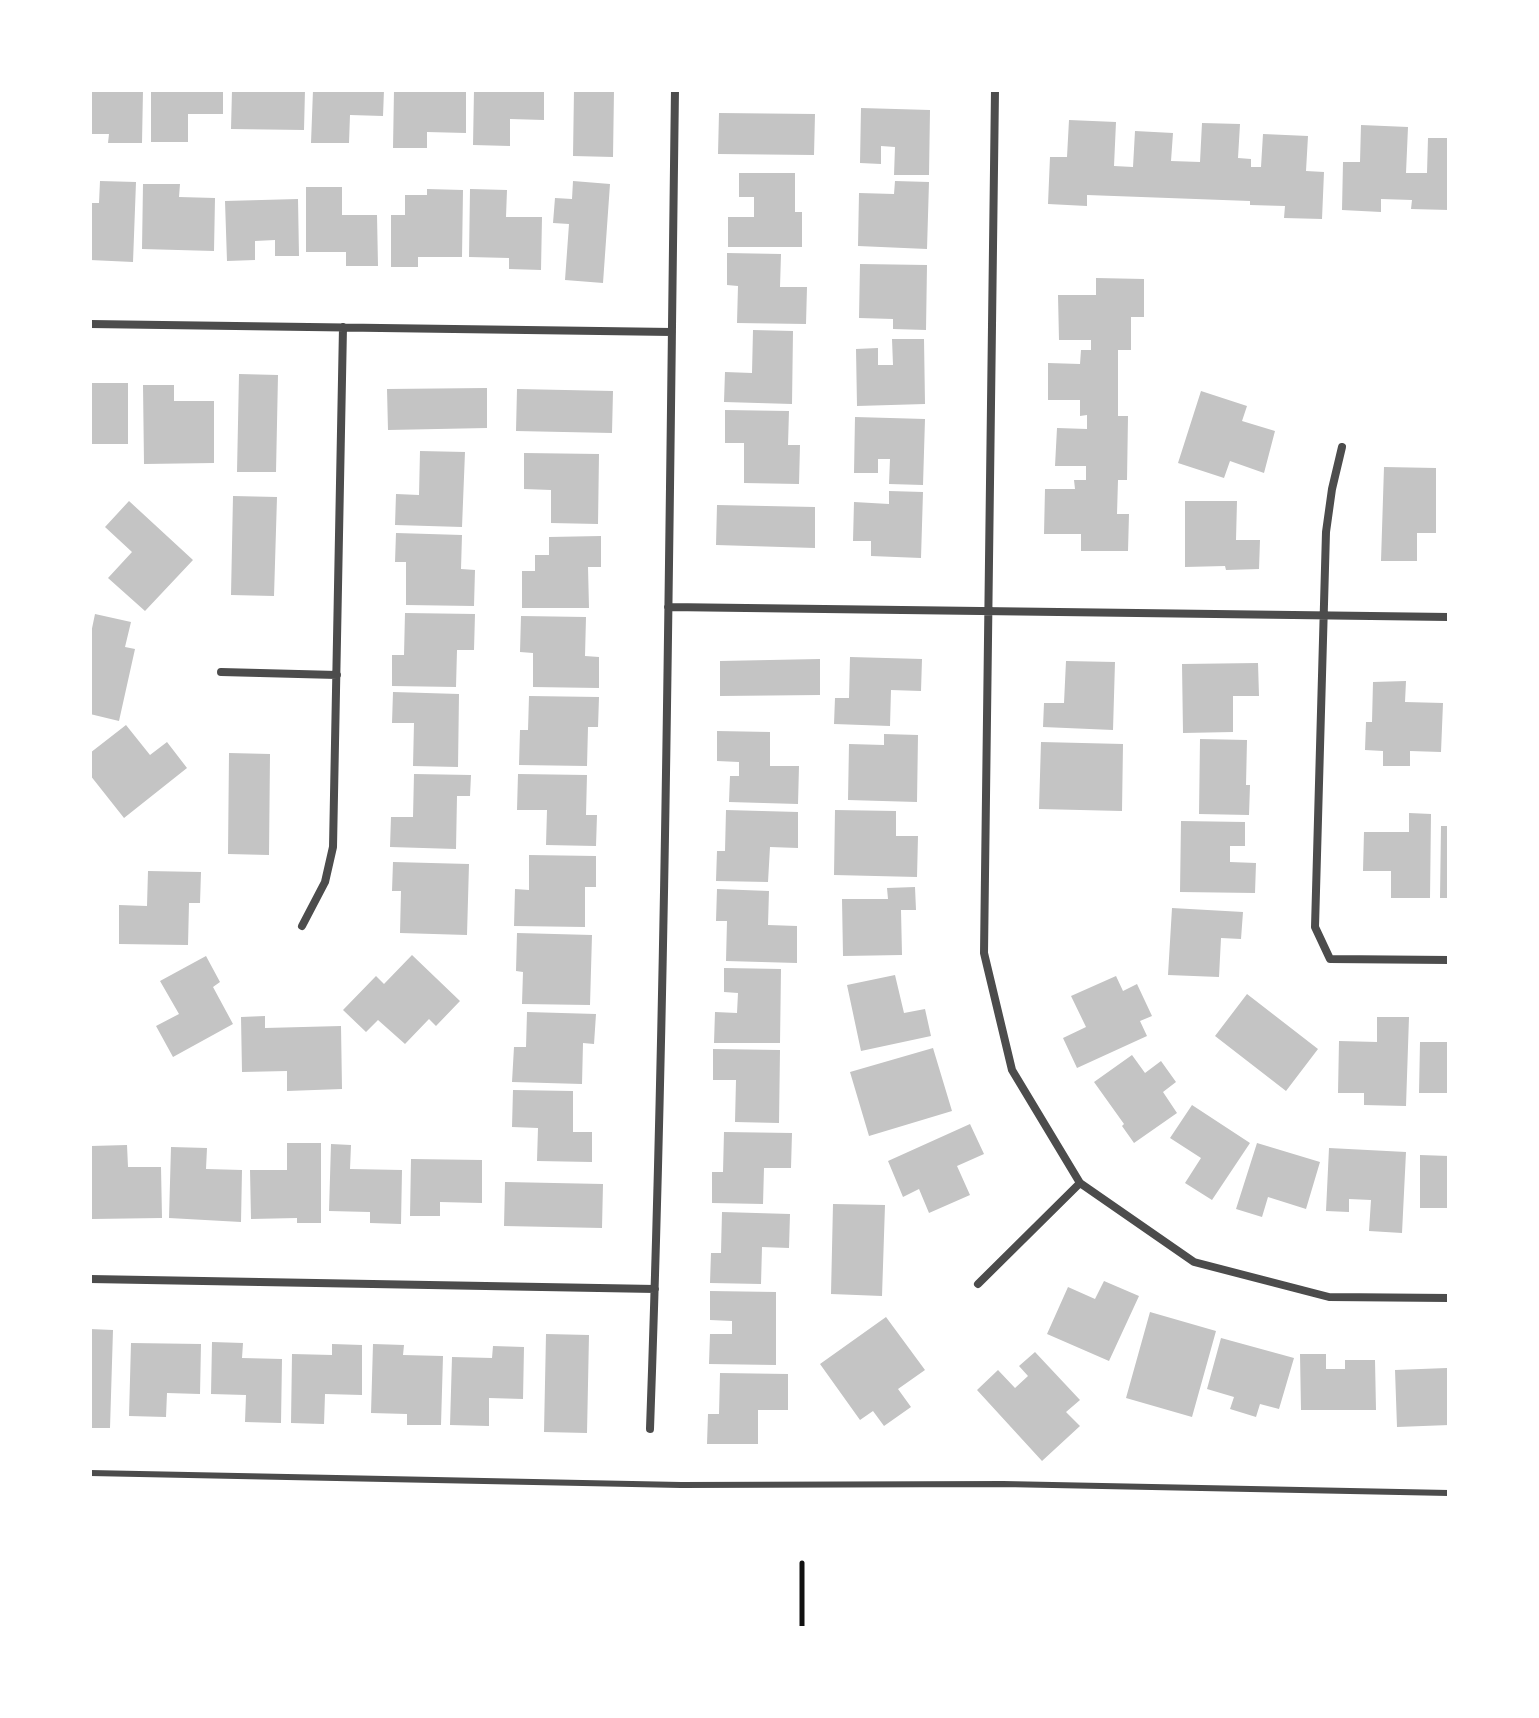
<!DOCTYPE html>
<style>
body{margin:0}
#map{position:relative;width:1539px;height:1718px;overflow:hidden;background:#fff;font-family:"Times New Roman",serif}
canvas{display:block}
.frame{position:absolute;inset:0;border:92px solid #fff;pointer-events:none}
</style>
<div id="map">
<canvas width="1539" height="1718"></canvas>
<div class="frame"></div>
</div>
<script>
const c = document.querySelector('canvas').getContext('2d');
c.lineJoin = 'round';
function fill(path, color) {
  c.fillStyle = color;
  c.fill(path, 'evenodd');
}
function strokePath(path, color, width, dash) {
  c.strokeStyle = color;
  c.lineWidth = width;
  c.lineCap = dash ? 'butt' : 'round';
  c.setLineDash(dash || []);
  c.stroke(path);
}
const building = new Path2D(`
 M90,90H143L142,143H108L109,134H90Z
 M151,90H223V114H188V142H151Z
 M232,90H305L304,130L231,129Z
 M313,90H384L383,116L350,115L349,143H311Z
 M394,90H466V133L427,132V148H393Z
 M474,90H544V120L510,119V146L473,145Z
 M574,90H614L613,157L573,156Z
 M861,108L930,110L929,175H894L895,147L881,146V164L860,163Z
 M719,113L815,114L814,155L718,154Z
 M1069,120L1116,122L1114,166L1133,167L1135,131L1173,133L1171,161L1200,162L1202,123L1240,124L1238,158L1251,159V167H1261L1263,134L1308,136L1306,171L1324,172L1322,219L1284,218L1285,206L1250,205V201L1087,195V206L1048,204L1050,157H1067Z
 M1361,125L1408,127L1406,173H1427L1428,138H1449V210L1411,209L1412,200L1381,199V212L1342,210L1343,162H1360Z
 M739,173H795V212H802V247H728V217H754V197H739Z
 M100,181L136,182L133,262L90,260V203H99Z
 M573,181L610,184L603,283L565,280L569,224L553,223L555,198L572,199Z
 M895,181L929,182L927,249L858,246L859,193L894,194Z
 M143,184H180L179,197L215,198L214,251L142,249Z
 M306,187H342V215H377L378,266H346V252H306Z
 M427,189L463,190L462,257H418V267H391V215H405V195H427Z
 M470,189L507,190L506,217H542L541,270L509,269V258L469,257Z
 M298,199L299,256H275V240L255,241V260L227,261L225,201Z
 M727,253L781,254L780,287H807L806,324L737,323L738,286L727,285Z
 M860,264L927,265L926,330L893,329V319L859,318Z
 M1096,278L1144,279V317H1131V350H1118V416H1128L1127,480H1118L1117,514H1129L1128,551H1081V534H1044L1045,489H1075L1074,480H1086V466H1055L1057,428L1087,429V415L1080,416V400H1048V363L1080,364L1081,350H1091V340H1059L1058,295H1096Z
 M753,330L793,331L792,404L724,402L725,372L752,373Z
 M892,339H924L925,404L857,406L856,349L878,348V365H893Z
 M239,374L278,375L276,472H237Z
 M90,383H128V444H90Z
 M143,385H174V401H214V463L144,464Z
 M487,388V428L388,430L387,389Z
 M517,389L613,391L612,433L516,431Z
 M1201,391L1247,406L1242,421L1275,431L1264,473L1230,461L1224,478L1178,463Z
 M725,410L789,411L788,445H800L799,484L744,483V443H725Z
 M855,417L925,419L923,485L889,484L890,459H878V473H854Z
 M420,451L465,452L462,527L395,525L396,494L419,495Z
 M524,453L599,454L598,524L551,523V490L524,489Z
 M1384,467L1436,468V533H1417V561H1381Z
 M889,491L923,492L921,558L871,556V541H853L854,502L889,504Z
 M233,496L277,497L274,596L231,595Z
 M129,501L193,560L145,611L108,578L132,552L105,527Z
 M1185,501H1237L1236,540H1260L1259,569L1226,570L1225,566L1185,567Z
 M717,505L815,507V548L716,545Z
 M396,533L462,535L461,569L475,570L474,606L406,605V562H395Z
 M601,536V567H588L589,608H522V571H535V555H549V537Z
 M405,613L475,614L474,650H457L456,687L392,686V655H404Z
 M95,614L131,622L125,647L135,649L119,721L90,714V638Z
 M521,616L586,617L585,656L599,657V688L533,687V653L520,652Z
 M850,657L922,659L921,691L891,690L890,726L834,724L835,698H849Z
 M820,659V695L720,696V661Z
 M1066,661L1115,662L1113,730L1043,727L1044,703H1064Z
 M1258,663L1259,696H1233V732L1183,733L1182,664Z
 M1406,681L1405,702L1443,703L1441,752L1410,751V766H1383V751L1365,750L1366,722H1372L1373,682Z
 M393,692L459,694L458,767L413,766L414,723H392Z
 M529,696L599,697L598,727H588L587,766L519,765L520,730H528Z
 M126,725L150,755L167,742L187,768L124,818L90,775V753Z
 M717,731L770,732V766H799L798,804L729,802L730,776H739V762L717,761Z
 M884,734L918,735L917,802L848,800L849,744L884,745Z
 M1200,739L1247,740L1246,785H1250L1249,815L1199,814Z
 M1041,742L1123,744L1122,811L1039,809Z
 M229,753L270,754L269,855L228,854Z
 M414,774L471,775L470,796H457L456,849L390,847L391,817H413Z
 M518,774L587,775L586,815H597L596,846L546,845L547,810H517Z
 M726,810L798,812V848L770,847L768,882L716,881L717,851H725Z
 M835,810L896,811V836H918L917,877L834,875Z
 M1409,813L1431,814L1430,898H1391V871H1363L1364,832H1409Z
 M1181,821L1245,822V846H1230V862L1256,863L1255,893L1180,892Z
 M1441,826H1449V898H1440Z
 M529,855L596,856V887H585V927L514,926L515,889L529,890Z
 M393,862L469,864L467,935L400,933L401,891H392Z
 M148,871L201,872L200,903H189L188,945L119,944V905L147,906Z
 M915,887L916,910H901L902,955L843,956L842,899H888L887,888Z
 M717,889L769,891L768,925L797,926V963L726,961L727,921H716Z
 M1172,908L1243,912L1241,939L1221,938L1219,977L1168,975Z
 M517,933L592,935L590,1005L522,1004L523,972L516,971Z
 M412,955L460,1001L436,1026L429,1019L405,1044L378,1020L366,1032L343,1010L376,976L384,984Z
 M206,956L220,982L213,987L233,1024L173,1057L156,1026L179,1014L160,981Z
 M724,968L781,969L780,1043H714L715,1012L737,1013L738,993L724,992Z
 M895,975L904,1013L925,1009L931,1036L861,1051L847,985Z
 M1116,976L1123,991L1137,984L1152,1016L1140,1021L1147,1036L1077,1068L1063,1038L1086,1027L1071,996Z
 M1247,994L1318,1049L1286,1091L1215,1036Z
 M527,1012L596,1014L594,1044L583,1043L582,1084L512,1082L514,1047H526Z
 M265,1016V1028L341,1026L342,1089L287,1091V1071L242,1072L241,1017Z
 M1377,1017H1409L1406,1106L1364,1105V1093H1338L1339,1041L1377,1042Z
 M1420,1042H1449V1093H1419Z
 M933,1048L952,1111L869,1136L850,1072Z
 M713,1049L780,1050L779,1123L735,1122L736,1080H713Z
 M1132,1055L1145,1073L1161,1061L1176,1082L1163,1092L1177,1113L1134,1143L1122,1126L1124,1124L1094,1082Z
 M513,1090L573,1091V1132H592V1162L537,1161L538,1128L512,1127Z
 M1192,1105L1250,1143L1212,1200L1185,1183L1201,1158L1170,1138Z
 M970,1124L984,1154L957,1166L970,1195L929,1213L919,1189L903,1197L888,1161Z
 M724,1132L792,1133L791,1168H764L763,1204L712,1203V1172H723Z
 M287,1143H321V1223H297V1218L251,1219L250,1170H287Z
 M1257,1143L1320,1162L1306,1209L1268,1197L1262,1217L1236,1209Z
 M331,1144L351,1145L350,1169L402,1170L401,1224L370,1223V1212L329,1211Z
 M127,1145L128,1167H161L162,1218L92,1219L91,1146Z
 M171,1147L207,1148L206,1169L242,1170L241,1222L169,1218Z
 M1329,1148L1406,1152L1402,1233L1369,1231L1371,1200L1349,1199V1212L1326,1211Z
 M1420,1155L1449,1156V1208H1420Z
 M411,1159L482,1160V1203L440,1202V1216H410Z
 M505,1182L603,1184L602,1228L504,1226Z
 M833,1204L885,1205L882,1296L831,1294Z
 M722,1212L790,1214L789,1248L762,1247L761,1284L710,1283L711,1253H721Z
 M1104,1281L1139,1296L1109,1361L1047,1334L1068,1287L1095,1299Z
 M710,1291L776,1292V1365L709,1364L710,1334H732V1321L710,1320Z
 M1150,1312L1216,1331L1192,1417L1126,1398Z
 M886,1317L925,1370L898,1389L911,1407L884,1426L873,1411L860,1420L820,1364Z
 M90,1329L113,1330L110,1428H90Z
 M546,1334L589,1335L587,1433L544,1432Z
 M1221,1338L1294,1358L1279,1409L1260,1404L1256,1417L1230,1409L1234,1397L1207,1389Z
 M212,1342L243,1343L242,1358L282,1359L281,1423L245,1422L246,1395L211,1394Z
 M131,1343L201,1344L200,1394L167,1393L166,1417L129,1416Z
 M332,1344L362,1345V1395L325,1394L324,1424L291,1423L292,1354L332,1355Z
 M373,1344L404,1345L403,1355L443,1356L441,1425H407V1414L371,1413Z
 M493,1346L524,1347L523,1399L489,1398V1426L450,1425L452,1357L492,1358Z
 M1035,1352L1080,1400L1066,1412L1080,1426L1042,1461L977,1390L998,1370L1015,1388L1028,1376L1019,1366Z
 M1300,1354H1326V1369H1345V1360H1375L1376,1410H1301Z
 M1447,1368L1449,1425L1397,1427L1395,1370Z
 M720,1373L788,1374V1410H758V1444H707L708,1414H719Z`);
const path = new Path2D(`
 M802,1563V1628`);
const service = new Path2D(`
 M90,1473L681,1485L1003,1484L1449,1493`);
const minor = new Path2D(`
 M995,90L984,953L1012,1070L1080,1183L1194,1262L1329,1297L1449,1298
 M90,324L672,332
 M1342,447L1332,489L1326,532L1315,927L1330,959L1449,960
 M668,607L1449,617
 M221,672L337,675
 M302,926L325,882L333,847L343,327
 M90,1279L655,1289
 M978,1284L1080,1183
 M650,1429C666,983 669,536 675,90`);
fill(building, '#c4c4c4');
strokePath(path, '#111', 5);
strokePath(service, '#4c4c4c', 6);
strokePath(minor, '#4c4c4c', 8);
</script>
